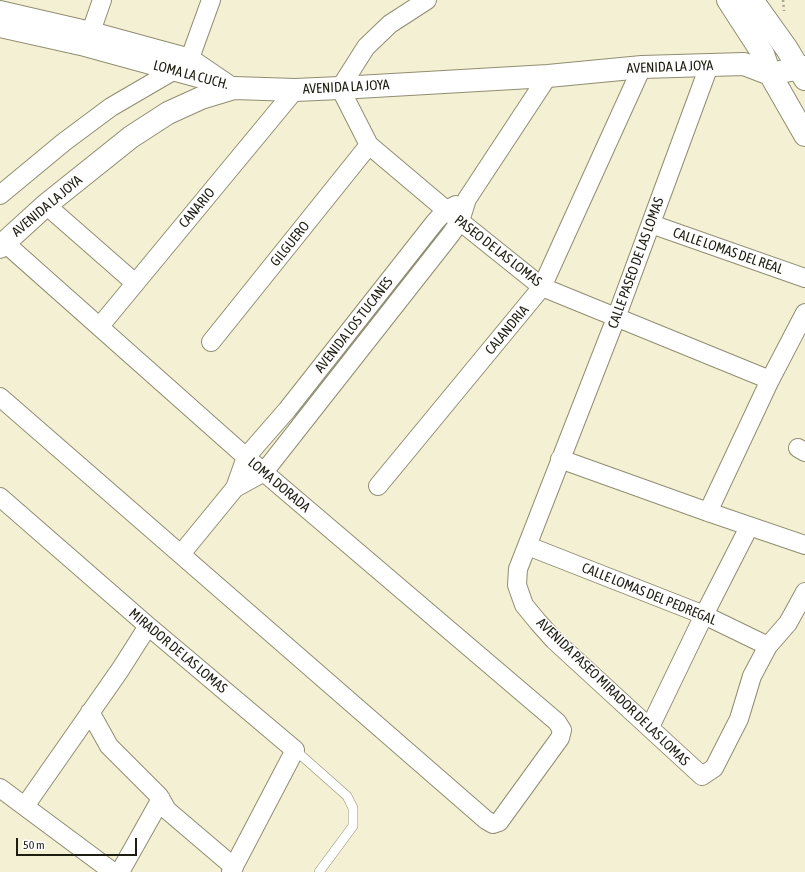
<!DOCTYPE html>
<style>
body{margin:0}
#map{position:relative;width:805px;height:872px;overflow:hidden;background:#f4f0d3;font-family:"Asap Condensed",sans-serif}
canvas{display:block}
.scale{position:absolute;left:16px;top:838px;width:121px;height:18px;box-sizing:border-box;border:2px solid #1e1d12;border-top:0;padding-left:5px;font-size:12px;line-height:14px;white-space:nowrap;color:#1e1d12;-webkit-text-stroke:3px #fff;paint-order:stroke}
</style>
<div id="map">
<canvas width="805" height="872"></canvas>
<div class="scale">50 m</div>
</div>
<script>
const c = document.querySelector('canvas').getContext('2d');
c.lineJoin = 'round';
function strokePath(path, color, width, dash) {
  c.strokeStyle = color;
  c.lineWidth = width;
  c.lineCap = dash ? 'butt' : 'round';
  c.setLineDash(dash || []);
  c.stroke(path);
}
function drawText(font, color, halo, rows, align = 'center') {
  c.font = font + ' "Asap Condensed",sans-serif';
  c.lineWidth = 3;
  c.setLineDash([]);
  c.textBaseline = 'middle';
  c.strokeStyle = halo;
  c.fillStyle = color;
  for (const [text, x, y, turn = 0] of rows) {
    c.save();
    c.translate(x, y);
    c.rotate((+turn || 0) * Math.PI / 180);
    c.textAlign = isNaN(turn) ? turn : align;
    if (halo) c.strokeText(text, 0, 0);
    c.fillText(text, 0, 0);
    c.restore();
  }
}
const path = new Path2D(`
 M783,0L784,11`);
const lane = new Path2D(`
 M295,750L347,796L353,808V826L319,872`);
const street = new Path2D(`
 M427,0L390,24L366,47L340,88L369,145L446,210L542,287L770,380
 M0,10L91,31L190,58L234,88
 M0,28L85,47L220,84
 M87,43L102,0
 M190,58L211,0
 M709,66L616,318L518,569L517,585L524,605L538,622L554,640L702,776L714,768L739,719L752,676L768,646L788,623L805,592
 M0,195L64,142L111,107L178,68
 M46,205L135,283
 M651,224L805,278
 M100,326L295,90
 M211,342L369,145
 M0,397L486,820L493,824L499,822L560,738L562,730L557,722L246,457L5,243
 M798,448L805,452
 M560,459L708,512L805,545
 M378,486L542,287L642,67
 M235,488L264,472L451,234L460,221L467,199L548,76
 M0,497L148,626L295,750L231,872
 M708,512L770,380L805,313
 M528,546L704,615L768,646
 M181,554L235,488L246,457L287,410L435,222L446,210L456,205
 M90,712L109,746L159,796L167,810L234,867
 M650,727L704,615L749,527
 M0,788L113,872
 M25,806L120,670L148,626
 M120,872L161,799`);
const secondary = new Path2D(`
 M728,0L763,54L770,74L805,135
 M752,0L787,49L805,79
 M0,247L46,205L131,137L168,113L201,98L234,88L295,90L340,88L548,76L642,67L744,64L770,74L805,67`);
const streetNames = [
 ["AVENIDA LA JOYA",670,67,-2],
 ["LOMA LA CUCH.",191,75,15],
 ["AVENIDA LA JOYA",346,87,-3],
 ["AVENIDA LA JOYA",47,206,-40],
 ["CANARIO",197,208,-50],
 ["GILGUERO",290,244,-51],
 ["PASEO DE LAS LOMAS",498,251,38],
 ["CALLE LOMAS DEL REAL",728,251,19],
 ["CALLE PASEO DE LAS LOMAS",636,263,-70],
 ["AVENIDA LOS TUCANES",354,325,-52],
 ["CALANDRIA",507,330,-50],
 ["LOMA DORADA",279,485,40],
 ["CALLE LOMAS DEL PEDREGAL",649,594,22],
 ["MIRADOR DE LAS LOMAS",178,651,40],
 ["AVENIDA PASEO MIRADOR DE LAS LOMAS",613,692,44]
];
strokePath(lane, '#908d72', 10);
strokePath(street, '#908d72', 20);
strokePath(secondary, '#908d72', 24);
strokePath(path, '#aba891', 2.5, [2, 3]);
strokePath(lane, '#fff', 9);
strokePath(street, '#fff', 18);
strokePath(secondary, '#fff', 22);
drawText('14px', '#1e1d12', '#fff', streetNames);
</script>
